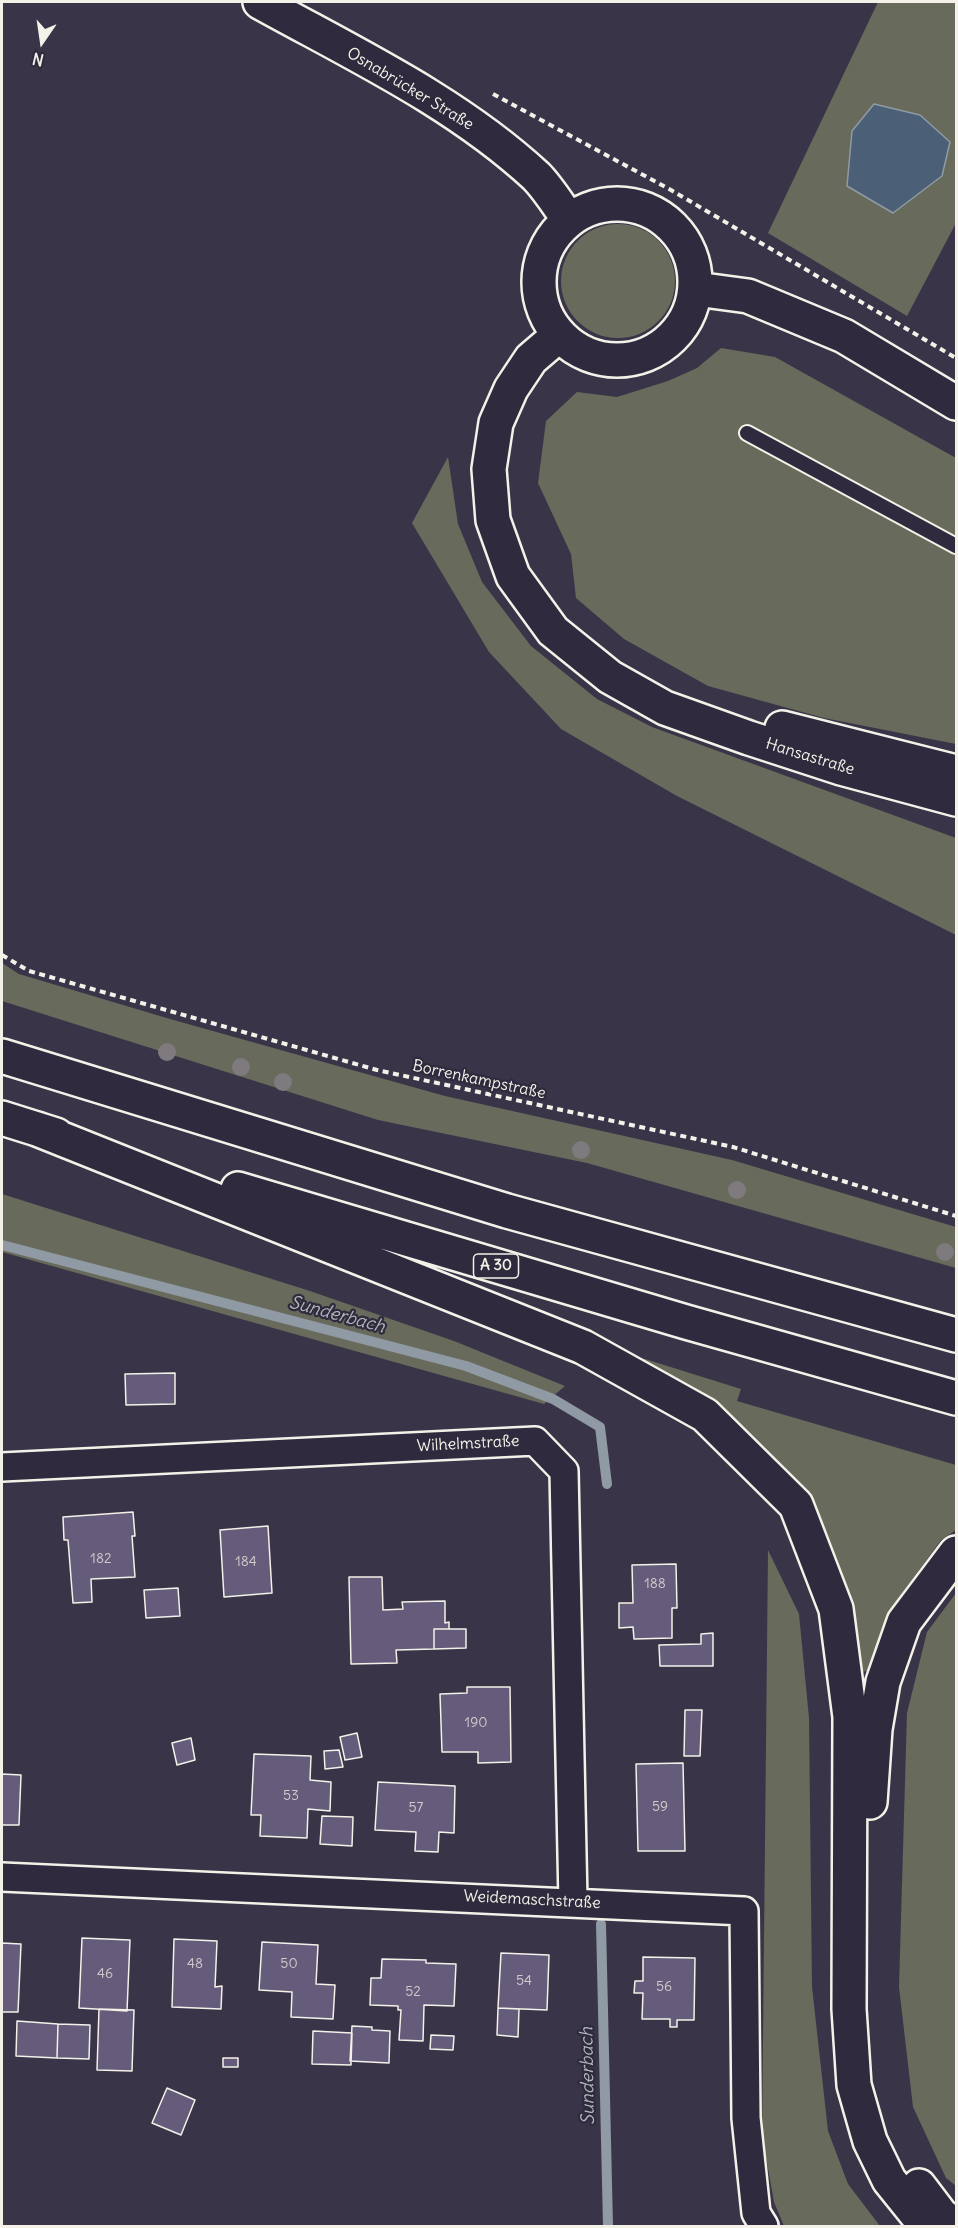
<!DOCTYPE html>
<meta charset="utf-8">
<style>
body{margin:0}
#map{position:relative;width:958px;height:2228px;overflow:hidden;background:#3a3449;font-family:Delius,sans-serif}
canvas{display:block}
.frame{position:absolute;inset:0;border:3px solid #f4f1e8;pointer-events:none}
.north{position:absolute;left:12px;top:12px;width:60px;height:60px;-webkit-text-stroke:4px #2f2a3d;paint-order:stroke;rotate:193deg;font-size:16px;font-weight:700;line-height:24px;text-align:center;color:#f4f1e8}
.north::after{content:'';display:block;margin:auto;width:21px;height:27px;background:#f4f1e8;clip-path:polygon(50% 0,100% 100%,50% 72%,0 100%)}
</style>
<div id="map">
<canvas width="958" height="2228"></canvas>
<div class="frame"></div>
<div class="north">N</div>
</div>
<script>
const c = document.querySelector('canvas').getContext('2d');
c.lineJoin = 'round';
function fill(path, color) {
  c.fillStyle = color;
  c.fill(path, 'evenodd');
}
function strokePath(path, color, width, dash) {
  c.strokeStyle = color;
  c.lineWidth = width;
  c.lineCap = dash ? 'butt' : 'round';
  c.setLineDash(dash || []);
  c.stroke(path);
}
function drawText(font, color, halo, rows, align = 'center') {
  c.font = font + ' Delius,sans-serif';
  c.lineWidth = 4.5;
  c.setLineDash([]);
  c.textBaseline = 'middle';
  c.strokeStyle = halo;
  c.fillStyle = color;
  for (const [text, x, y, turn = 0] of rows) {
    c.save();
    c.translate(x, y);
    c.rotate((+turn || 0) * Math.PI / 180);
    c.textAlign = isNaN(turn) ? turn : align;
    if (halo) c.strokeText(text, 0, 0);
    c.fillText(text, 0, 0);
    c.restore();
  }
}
const green = new Path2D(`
 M878,2H956V223L907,316L768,233Z
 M561 281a57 57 0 1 1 114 0a57 57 0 1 1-114 0Z
 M721,348L775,357L956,458V744L824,718L708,686L624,639L576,598L571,554L538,483L546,421L577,392L617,397L668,381L697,368Z
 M448,457L458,524L482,582L531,646L597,699L652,727L956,838V935L677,796L561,729L489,652L412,523Z
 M2,963L19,974L170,1019L445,1096L732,1160L956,1227V1268L587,1163L378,1120L2,1001Z
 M2,1194L310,1291L454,1341L565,1386L544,1404L2,1252Z
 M628,1357L645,1359L741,1389L737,1401L956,1465V1530L941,1540L892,1607L869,1671L859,1672L806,1496Z
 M768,1550L799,1614L809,1718L812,1987L828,2131L848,2184L880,2226H784L774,2202L762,2135Z
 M956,1593V2186L946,2178L913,2107L899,1987L907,1713L927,1632Z`);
const water = new Path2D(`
 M874,104L920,115L950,142L942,176L893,213L847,186L852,131Z`);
const stream = new Path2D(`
 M2,1245L466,1366L553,1399L600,1427L607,1484
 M601,1924L608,2226`);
const building = new Path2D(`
 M175,1373V1404L126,1405L125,1374Z
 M133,1512L135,1536H132L135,1577L91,1579L92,1602L73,1603L68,1540H64L63,1517Z
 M268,1526L272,1593L224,1597L220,1530Z
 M676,1564L677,1608H672V1638L634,1639L633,1627L619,1628V1603H633L632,1565Z
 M349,1577H382L383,1610L403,1609L402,1602L445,1601V1623L449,1622V1629H434V1649L396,1650L397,1663L351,1664Z
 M178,1588L180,1616L146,1618L144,1590Z
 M434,1629H466V1648L434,1649Z
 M713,1633V1666H660L659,1645L701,1644V1634Z
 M467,1687H510L511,1762L478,1763V1752H442L440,1694L467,1693Z
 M685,1710H702L700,1756H684Z
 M357,1733L362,1757L345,1760L340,1737Z
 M191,1738L195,1760L177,1765L172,1743Z
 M339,1750L343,1767L325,1769L324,1751Z
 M254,1754L311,1756L310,1780L331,1782L330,1811L308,1809L307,1838L260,1836L261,1815H251Z
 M683,1763L685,1851H638L636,1764Z
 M2,1774L21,1775L19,1825H2Z
 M378,1782L455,1786L454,1833L439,1832L438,1852L415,1851L416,1832L375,1830Z
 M322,1816L353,1817L352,1846L320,1844Z
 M82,1938L130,1940L127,2011L79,2008Z
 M174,1939L217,1941L215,1987L222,1986L221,2009L172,2007Z
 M262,1942L318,1945L316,1984L335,1985L333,2019L291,2017L292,1992L259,1990Z
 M2,1943L21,1944L18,2012H2Z
 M501,1953L549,1955L547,2010L498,2008Z
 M643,1957L695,1958L694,2020H677V2027H670V2019H642L643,1993H634L635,1981H643Z
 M382,1959L426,1960V1963L456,1964L454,2006L424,2005L423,2041L399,2040L401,2010H398V2006L370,2005L371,1978H381Z
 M498,2008L519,2009L518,2037L497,2035Z
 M99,2009L134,2010L132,2071L97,2070Z
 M17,2021L58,2024L57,2058L16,2056Z
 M58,2024L90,2025L89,2059L57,2058Z
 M352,2026L372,2027V2030L390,2031L389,2063L350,2061Z
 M313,2031L352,2033L351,2065L312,2064Z
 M431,2035L454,2036L453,2050L430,2049Z
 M223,2058H238V2067H223Z
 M167,2088L195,2100L181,2135L152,2123Z`);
const path = new Path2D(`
 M493,94L671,190L956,358
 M2,955L29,971L377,1070L733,1147L956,1216`);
const service = new Path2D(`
 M747,433L956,546`);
const minor = new Path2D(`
 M2,1467L535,1441L564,1471L573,1902
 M2,1877L744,1911L746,2118L756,2213L764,2226`);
const secondary = new Path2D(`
 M260,2C354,54 456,102 536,176C548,188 559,206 569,220
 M539 282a78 78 0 1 1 156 0a78 78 0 1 1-156 0Z
 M696,289L748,296L844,336L956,403
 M559,335L531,359L511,389L496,423L489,469L493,520L513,576L553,631L610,677L665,708L749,738L841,768L956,799
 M782,728L956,772`);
const motorway = new Path2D(`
 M2,1056L507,1211L956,1335
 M2,1118L56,1135
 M37,1129L583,1347L705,1415L796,1505L836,1609L850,1717L849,2009L854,2085L870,2141L889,2180L926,2226
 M238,1189L686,1322L956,1398
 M870,1802L875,1729L883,1682L904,1622L956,1553
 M919,2186L941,2215L956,2226`);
const trees = [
 [167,1052],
 [241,1067],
 [283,1082],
 [581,1150],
 [737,1190],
 [945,1252]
];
const numberNames = [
 ["182",101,1559],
 ["184",246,1562],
 ["188",655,1584],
 ["190",476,1723],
 ["53",291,1796],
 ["59",660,1807],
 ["57",416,1808],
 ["48",195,1964],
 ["50",289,1964],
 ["46",105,1974],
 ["54",524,1981],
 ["56",664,1987],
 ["52",413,1992]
];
const shields = [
 [496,1266,45]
];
const shieldNames = [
 ["A 30",496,1266]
];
const streetNames = [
 ["Osnabrücker Straße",410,89,31],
 ["Hansastraße",810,757,17],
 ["Borrenkampstraße",479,1080,12],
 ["Wilhelmstraße",468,1444,-3],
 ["Weidemaschstraße",532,1900,3]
];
const waterNames = [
 ["Sunderbach",337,1315,15],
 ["Sunderbach",588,2076,-91]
];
fill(green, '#686a5b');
fill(water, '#4b6076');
strokePath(water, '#8f9aa4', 1.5);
strokePath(stream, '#8f9aa4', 10);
fill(building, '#645c7a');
strokePath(building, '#f4f1e8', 1.5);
strokePath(service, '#f4f1e8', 18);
strokePath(minor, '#f4f1e8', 32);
strokePath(secondary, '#f4f1e8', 38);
strokePath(motorway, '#f4f1e8', 38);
strokePath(path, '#f4f1e8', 4, [6, 4.5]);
strokePath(service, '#2f2a3d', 14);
strokePath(minor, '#2f2a3d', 27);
strokePath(secondary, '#2f2a3d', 33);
strokePath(motorway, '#2f2a3d', 33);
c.fillStyle = '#7e7a7e';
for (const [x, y] of trees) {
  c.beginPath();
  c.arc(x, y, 9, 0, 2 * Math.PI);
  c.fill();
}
drawText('14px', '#d0cccc', null, numberNames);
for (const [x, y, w] of shields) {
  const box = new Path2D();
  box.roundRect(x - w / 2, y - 12, w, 24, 4.5);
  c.fillStyle = '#2f2a3d';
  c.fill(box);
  strokePath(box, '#f4f1e8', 1.5);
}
drawText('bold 15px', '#f4f1e8', null, shieldNames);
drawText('16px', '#f4f1e8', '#2f2a3d', streetNames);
drawText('italic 18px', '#b0b7ba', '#2f2a3d', waterNames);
</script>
